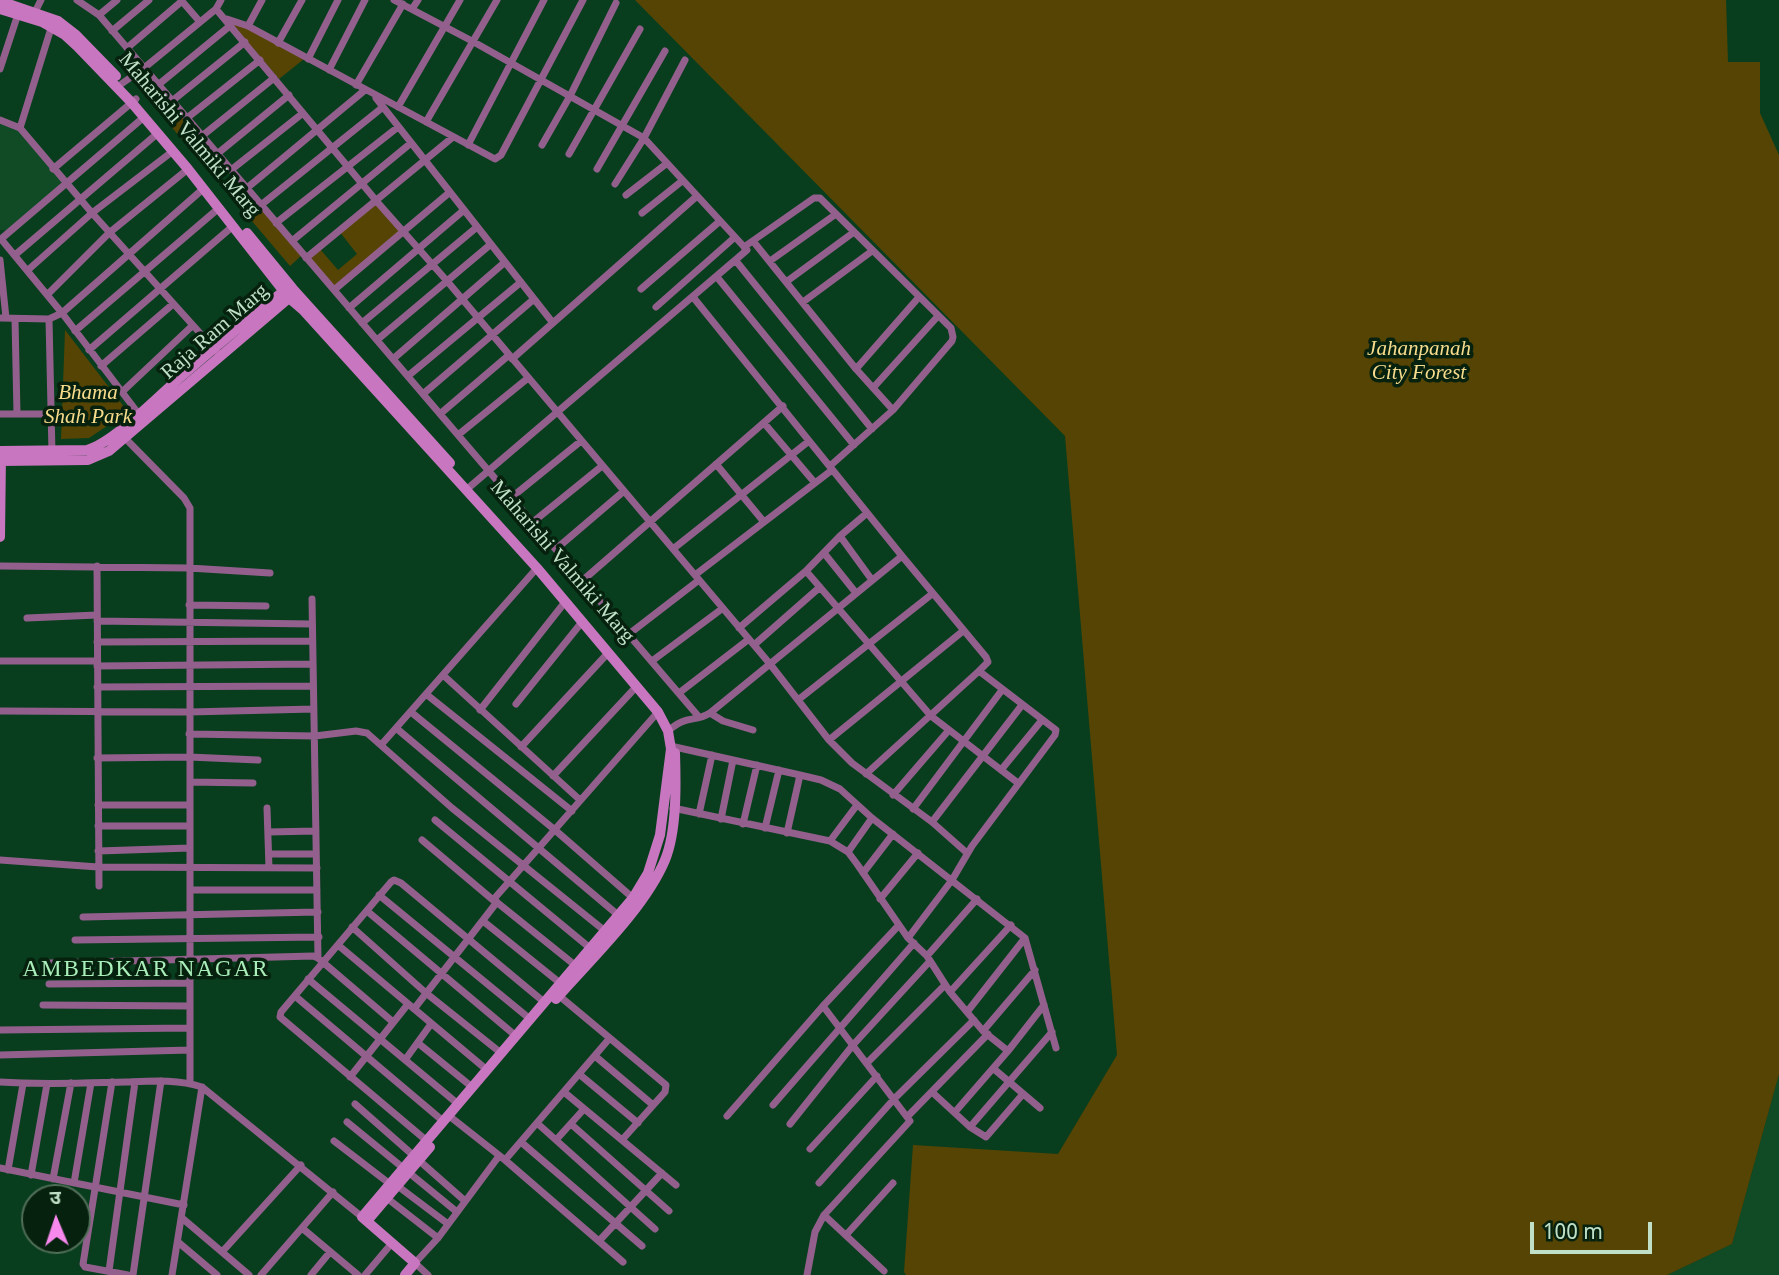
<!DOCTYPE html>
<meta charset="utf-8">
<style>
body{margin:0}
#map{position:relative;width:1779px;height:1275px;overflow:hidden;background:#083e1d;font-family:Georgia,"Noto Sans Devanagari",serif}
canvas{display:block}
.north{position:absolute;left:21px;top:1184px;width:70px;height:70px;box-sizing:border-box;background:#06210e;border:2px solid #506e58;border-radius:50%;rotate:358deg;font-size:19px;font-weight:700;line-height:28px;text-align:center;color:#c0e1c7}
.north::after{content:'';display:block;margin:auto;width:24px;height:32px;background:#f788ec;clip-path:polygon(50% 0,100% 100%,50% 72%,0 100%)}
.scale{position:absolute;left:1530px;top:1222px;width:122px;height:32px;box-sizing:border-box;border:4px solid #c0e1c7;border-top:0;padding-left:9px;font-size:21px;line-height:24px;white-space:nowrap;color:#c0e1c7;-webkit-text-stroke:5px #06210e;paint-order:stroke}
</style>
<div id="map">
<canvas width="1779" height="1275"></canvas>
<div class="north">उ</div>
<div class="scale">100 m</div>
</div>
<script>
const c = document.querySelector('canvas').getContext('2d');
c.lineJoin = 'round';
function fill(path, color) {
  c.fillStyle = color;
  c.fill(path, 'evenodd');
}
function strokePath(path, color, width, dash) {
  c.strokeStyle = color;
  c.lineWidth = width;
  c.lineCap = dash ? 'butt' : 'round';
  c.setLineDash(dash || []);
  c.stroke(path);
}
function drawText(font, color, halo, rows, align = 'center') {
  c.font = font + ' Georgia,serif';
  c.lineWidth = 7;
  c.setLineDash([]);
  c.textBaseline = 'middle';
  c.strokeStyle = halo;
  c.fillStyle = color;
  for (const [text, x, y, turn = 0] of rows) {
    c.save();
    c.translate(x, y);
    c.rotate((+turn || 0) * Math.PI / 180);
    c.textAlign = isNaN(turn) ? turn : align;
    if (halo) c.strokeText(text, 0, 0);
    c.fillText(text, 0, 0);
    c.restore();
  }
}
const built = new Path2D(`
 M0,122L20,130L63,183L8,230H0Z
 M1779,1074V1275H1667L1732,1244Z`);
const green = new Path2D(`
 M635,0H1726L1728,62H1760V113L1779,155V1074L1732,1244L1667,1275H906L904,1272L913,1145L1058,1154L1117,1055L1065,436Z
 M231,22L237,23L304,59L279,79Z
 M144,70L225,166L213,176L131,79Z
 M236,178L302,255L290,266L224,188Z
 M375,201L401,231L334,288L309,258L320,249L338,270L357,254L339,231Z
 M65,330L128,412L89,438L61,439Z`);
const street = new Path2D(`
 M77,0L99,15L699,717
 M181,0L200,22
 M394,0L472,41L644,138L747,250L466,490
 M216,9L379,204L447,281L770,664L829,740L852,763L932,822L967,853
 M412,9L418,0
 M34,14L41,0
 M99,15L117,0
 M227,19L248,26L495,159L501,155L583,0
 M248,26L262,0
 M112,31L149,0
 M278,43L302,0
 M127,48L182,1
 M308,59L338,0
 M0,69L18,14
 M329,70L365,0
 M158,85L231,25
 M356,85L403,4
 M117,87L144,68L216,9L221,0
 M376,98L553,323
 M172,101L245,42
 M398,107L460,0
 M187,118L260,60
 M0,120L20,128L92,213L217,352
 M426,122L497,0
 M20,128L52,25
 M202,136L274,78
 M468,145L544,0
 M542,145L570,96L616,3
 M217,154L289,95
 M569,154L640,29
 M53,169L136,99
 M597,169L665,51
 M231,170L303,113
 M615,184L644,138L685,60
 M247,188L365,90
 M626,195L666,164
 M261,205L383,107
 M642,213L682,181
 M276,223L398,127
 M292,241L411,143
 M753,241L856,369L893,410L830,466
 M744,247L814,198H820L951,328L953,337L952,341L893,410
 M15,255L158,133
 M306,258L453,137
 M0,260L6,318
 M736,261L872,429
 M770,261L836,214
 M28,270L92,213L173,151
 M717,277L854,445
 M786,282L854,232
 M641,289L720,221
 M334,290L450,192
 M48,294L109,233L188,169
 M693,297L902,556L986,657L988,662L979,671L1056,730L1055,735L972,846L952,880L908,938
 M803,302L872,251
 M656,307L735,237
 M349,308L464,210
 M0,318L49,319L62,313L203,189
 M15,319L17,414
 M49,319L52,453
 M362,323L477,227
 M75,331L219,208
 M377,340L491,244
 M89,350L233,226
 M393,359L505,262
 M512,359L697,196
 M101,366L173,304
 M856,369L919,297
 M408,376L521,282
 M873,388L938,316
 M122,392L192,326
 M423,394L534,299
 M0,414H52
 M440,414L509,355
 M141,417L62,313L1,239L144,117
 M764,423L815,483
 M122,435L184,498L190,508V1083
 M458,435L528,378
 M716,464L764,522
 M512,497L581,441
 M533,522L602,466
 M840,536L872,580
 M556,549L624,491
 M673,549L809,441
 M824,553L856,593
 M0,566L189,568L270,573
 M97,566L99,886
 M806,571L931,716L1018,783
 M695,575L832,470
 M582,581L783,406
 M312,599L318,958
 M189,605L266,606
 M27,618L97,615
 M97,621L312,624
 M739,628L806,571L840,536L867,513
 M629,634L699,580
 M97,642L312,641
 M754,645L820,587
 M0,661H97
 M652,661L723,608
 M97,666L313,664
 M443,675L580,800
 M97,687L313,686
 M679,693L749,639
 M426,694L572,811
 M798,700L932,594
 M516,704L582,622
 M480,710L565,602
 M0,711L189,712L314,709
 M411,712L555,830L633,898
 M710,713L723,721L753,730
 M396,728L618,915
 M668,731C687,714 694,723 710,713L902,556
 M189,734L315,736L356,731L367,733L452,808L605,931
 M829,740L963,631
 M381,745L537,568
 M521,747L608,653
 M675,747L800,775L821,780L840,789L872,818L1025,938L1056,1048
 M97,758L189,757L258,760
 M1001,770L1042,720
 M866,774L979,671
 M553,776L636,687
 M190,782L253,783
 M893,795L949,730
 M98,805H190
 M267,808L269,868
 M673,808L830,841L848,852L857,864L908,938L927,956L950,992L983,1031L1008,1051
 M913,809L1002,690
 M699,814L712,755
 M721,819L733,760
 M435,820L590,948
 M932,822L1022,705
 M743,824L757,765
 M98,826H190
 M765,828L779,770
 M268,832L316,831
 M787,833L800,775
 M422,840L493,900L658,712
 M830,841L857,805
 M98,851L190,848
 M848,852L872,818
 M269,854H316
 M0,860L98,867L317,868
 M863,873L893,834
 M190,890H317
 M379,895L530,1019
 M880,899L918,853
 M494,900L576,966
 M367,911L516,1036
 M83,917L318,912
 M483,921L560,983
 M352,927L426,993L501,1053
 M75,940L319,937
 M338,945L487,1070
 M927,956L977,899
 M49,963L313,956L318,958L393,1022
 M308,979L458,1104
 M49,984L190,983
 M950,992L1011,925
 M557,994L666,1085L665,1092L622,1140
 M295,996L443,1121
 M43,1005L190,1006
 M823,1006L910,1121L824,1215L884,1271
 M414,1009L497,902
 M967,1012L1025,938
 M0,1030L190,1028
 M983,1031L1035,970
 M418,1043L472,1087
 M0,1055L190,1050
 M595,1056L653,1105
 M405,1060L431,1024
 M867,1063L945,985
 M994,1069L1040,1108
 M579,1074L638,1123
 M350,1077L408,1004
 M0,1082C42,1085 84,1083 126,1082C151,1081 178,1079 202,1087L362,1217
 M112,1082L83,1264L85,1267L128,1275
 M564,1092L676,1185
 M932,1092L970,1127L986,1137L1023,1094
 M355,1104L465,1201
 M773,1105L914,943
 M955,1112L1008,1051L1044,1005
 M448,1115L505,1160L623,1262
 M727,1116L823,1006L899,925
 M907,1117L988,1034
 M347,1122L457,1212
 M537,1123L655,1229
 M571,1124L669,1211
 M790,1124L853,1045L930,961
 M970,1127L1052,1032
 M556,1140L584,1109
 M334,1141L390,1184
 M427,1141L280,1017L281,1012L391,882L394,880L401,883L544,1002
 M521,1142L642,1246
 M810,1149L877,1076
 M505,1160L609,1039
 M0,1168L184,1205
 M8,1170L23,1084
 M31,1175L47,1084
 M53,1179L71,1083
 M74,1183L91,1083
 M819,1183L894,1099L974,1020
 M395,1184L448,1224
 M383,1195L438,1238
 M182,1218L249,1275
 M302,1228L358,1275
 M846,1235L893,1183
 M599,1241L662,1173
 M178,1242L217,1275
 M222,1252L301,1165
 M109,1271L135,1082
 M133,1275L161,1081
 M172,1275L202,1087
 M261,1275L333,1192
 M311,1275L330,1252
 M365,1275L392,1243
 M428,1275L415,1263L438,1238L499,1156
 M807,1275L815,1232L824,1215`);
const secondary = new Path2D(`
 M0,1L58,21L76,35L116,76
 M0,9L42,22L65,35L77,46L132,103L188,169L289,298L303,310L537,568L658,712L668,731L671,749L660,835L648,873L633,898L362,1217L415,1263L405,1275
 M247,233L293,289L450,463
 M0,451L87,450C115,442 160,394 184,374C217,345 250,318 284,291L289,290
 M0,461L88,460L109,451L289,298L292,292
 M0,537L1,455
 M556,999C591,959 645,908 665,860C677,831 676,784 675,753
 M367,1221L430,1147`);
const streetNames = [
 ["Maharishi Valmiki Marg",189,135,50],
 ["Raja Ram Marg",215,332,-41],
 ["Maharishi Valmiki Marg",562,562,49]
];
const parkNames = [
 ["Jahanpanah",1419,349],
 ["City Forest",1419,373],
 ["Bhama",88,393],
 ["Shah Park",88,417]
];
const neighbourhoodNames = [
 ["AMBEDKAR NAGAR",146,970]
];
fill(built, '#104b26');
fill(green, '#564404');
strokePath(street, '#93608d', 7);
strokePath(secondary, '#c876bf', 10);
drawText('21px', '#c0e1c7', '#06210e', streetNames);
drawText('italic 21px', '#f8dc8d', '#06210e', parkNames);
c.letterSpacing = '2px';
drawText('23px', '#aaeeba', '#06210e', neighbourhoodNames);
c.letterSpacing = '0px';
</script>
